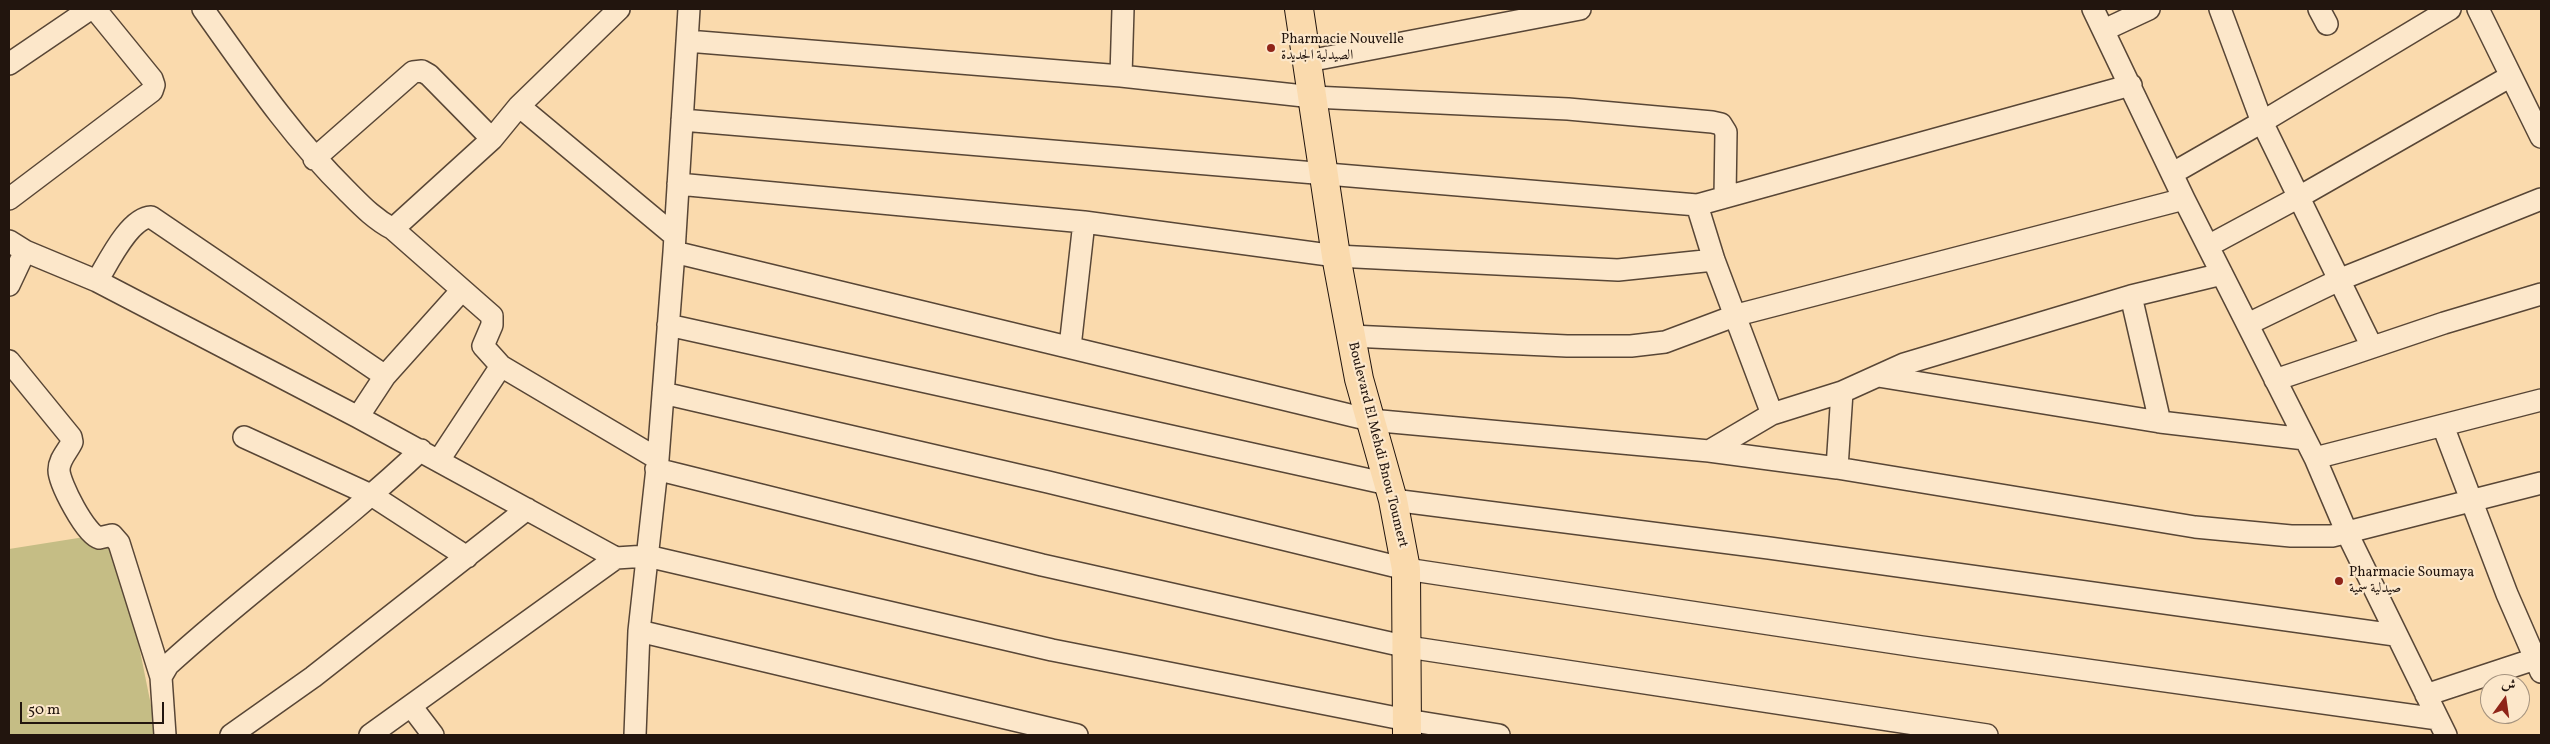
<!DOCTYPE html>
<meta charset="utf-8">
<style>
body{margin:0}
#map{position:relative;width:2550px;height:744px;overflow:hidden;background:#fadaad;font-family:Vollkorn,Amiri,serif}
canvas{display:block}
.frame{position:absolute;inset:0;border:10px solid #22150e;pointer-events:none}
.north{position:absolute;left:2480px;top:674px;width:50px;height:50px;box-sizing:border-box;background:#fce7ca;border:1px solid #a5937f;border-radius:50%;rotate:14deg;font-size:14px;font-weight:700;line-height:20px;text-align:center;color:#22150e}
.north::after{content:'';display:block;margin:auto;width:18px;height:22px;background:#8f2418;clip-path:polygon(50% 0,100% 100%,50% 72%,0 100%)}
.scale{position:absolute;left:20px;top:702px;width:144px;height:22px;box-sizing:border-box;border:2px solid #22150e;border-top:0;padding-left:6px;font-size:15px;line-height:18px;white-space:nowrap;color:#22150e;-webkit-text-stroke:4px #fce7ca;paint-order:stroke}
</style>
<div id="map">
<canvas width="2550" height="744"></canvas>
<div class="frame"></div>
<div class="north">ش</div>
<div class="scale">50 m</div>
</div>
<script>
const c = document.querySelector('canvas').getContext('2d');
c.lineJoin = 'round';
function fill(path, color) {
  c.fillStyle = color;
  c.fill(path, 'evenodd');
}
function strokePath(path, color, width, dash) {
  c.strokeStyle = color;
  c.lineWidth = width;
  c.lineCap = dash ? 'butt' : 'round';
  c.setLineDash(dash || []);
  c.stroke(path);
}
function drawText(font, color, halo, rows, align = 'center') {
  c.font = font + ' Vollkorn,Amiri,serif';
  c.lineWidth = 4.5;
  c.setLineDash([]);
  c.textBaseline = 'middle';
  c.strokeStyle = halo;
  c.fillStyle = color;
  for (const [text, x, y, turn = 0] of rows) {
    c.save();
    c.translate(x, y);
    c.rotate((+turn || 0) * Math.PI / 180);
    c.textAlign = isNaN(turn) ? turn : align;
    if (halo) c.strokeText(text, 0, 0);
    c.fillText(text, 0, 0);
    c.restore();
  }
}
const green = new Path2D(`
 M116,532L157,735H9V549Z`);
const minor = new Path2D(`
 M203,9C248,72 291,136 346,190C361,205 374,219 393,229L492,139L519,106L675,236
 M2093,9L2184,199L2315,458L2347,533L2446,735
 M2220,9L2262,122L2450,9
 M2319,9L2327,24
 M2478,9L2541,137
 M2104,30L2149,9
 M687,41L1121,76L1313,97L1568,109L1712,122L1721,124L1726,132L1725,197
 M1308,61L1580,9
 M9,64L90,9
 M1121,76L1123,9
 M519,106L619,9
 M682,120L1697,205L2131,85
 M314,159L413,72L422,71L429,75L492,139
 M2173,173L2262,122L2372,347
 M678,184L1084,222L1336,256L1618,270L1714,260
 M9,199L152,91L154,85L152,79L95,9
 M1697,205L1714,260L1772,414
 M393,229L492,316V325L483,346L501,366
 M9,241L25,251L97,281L358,417L616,558L647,556L1052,650L1407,720L1499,735
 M2208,246L2299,197L2511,76
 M674,252L1370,420L1709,451L1837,468L2195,527L2291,536H2332L2541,483
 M97,281C108,263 129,218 151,217L385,376
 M9,285L25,251
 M2131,296L2160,422
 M2248,324L2341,279L2541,199
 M668,325L1388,484
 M1351,336L1567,346H1631L1665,342L1737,315L2184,199
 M1070,347L1084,222
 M9,361L71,437L72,442C68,451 59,459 59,470C59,483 86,535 99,538L112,535L119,543L161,677
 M1878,376L2160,422L2305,439
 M2275,380L2444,323L2541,294
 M663,393L1048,482L1406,569L1922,647L2438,719
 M358,417L385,376L462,290
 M2443,426L2507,594L2541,672
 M244,437L373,496L467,557
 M1709,451L1772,414L1842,392L1904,364L2131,296L2222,274
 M2315,458L2541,400
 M439,460L501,366L658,459
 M1837,468L1842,392
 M656,469L1042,565L1408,647L1987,735
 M1393,500L1769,548L2395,635
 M639,631L1077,735
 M2426,695L2541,657
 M411,706L433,735
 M165,735L161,677L168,665C250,590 341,526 421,450
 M231,735L313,677L527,509
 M370,735L616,558
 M635,735L639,631L658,459L674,252L689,9`);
const major = new Path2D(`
 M1299,9L1336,256L1359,379L1393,500L1406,569L1407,735`);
const markers = [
 [1271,48,5,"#8f2418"],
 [2339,581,5,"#8f2418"]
];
const poiNames = [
 ["Pharmacie Nouvelle",1281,40],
 ["الصيدلية الجديدة",1281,56],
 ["Pharmacie Soumaya",2349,573],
 ["صيدلية سمية",2349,589]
];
const streetNames = [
 ["Boulevard El Mehdi Bnou Toumert",1377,445,76]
];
fill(green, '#c5bd85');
strokePath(minor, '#584636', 24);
strokePath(major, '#22150e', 30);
strokePath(minor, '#fce7ca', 21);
strokePath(major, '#fadaad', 28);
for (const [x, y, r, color] of markers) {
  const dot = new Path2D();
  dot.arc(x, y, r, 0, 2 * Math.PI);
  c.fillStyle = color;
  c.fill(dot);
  strokePath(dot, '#fce7ca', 2);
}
drawText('14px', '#22150e', '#fce7ca', poiNames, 'left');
drawText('14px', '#22150e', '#fce7ca', streetNames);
</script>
